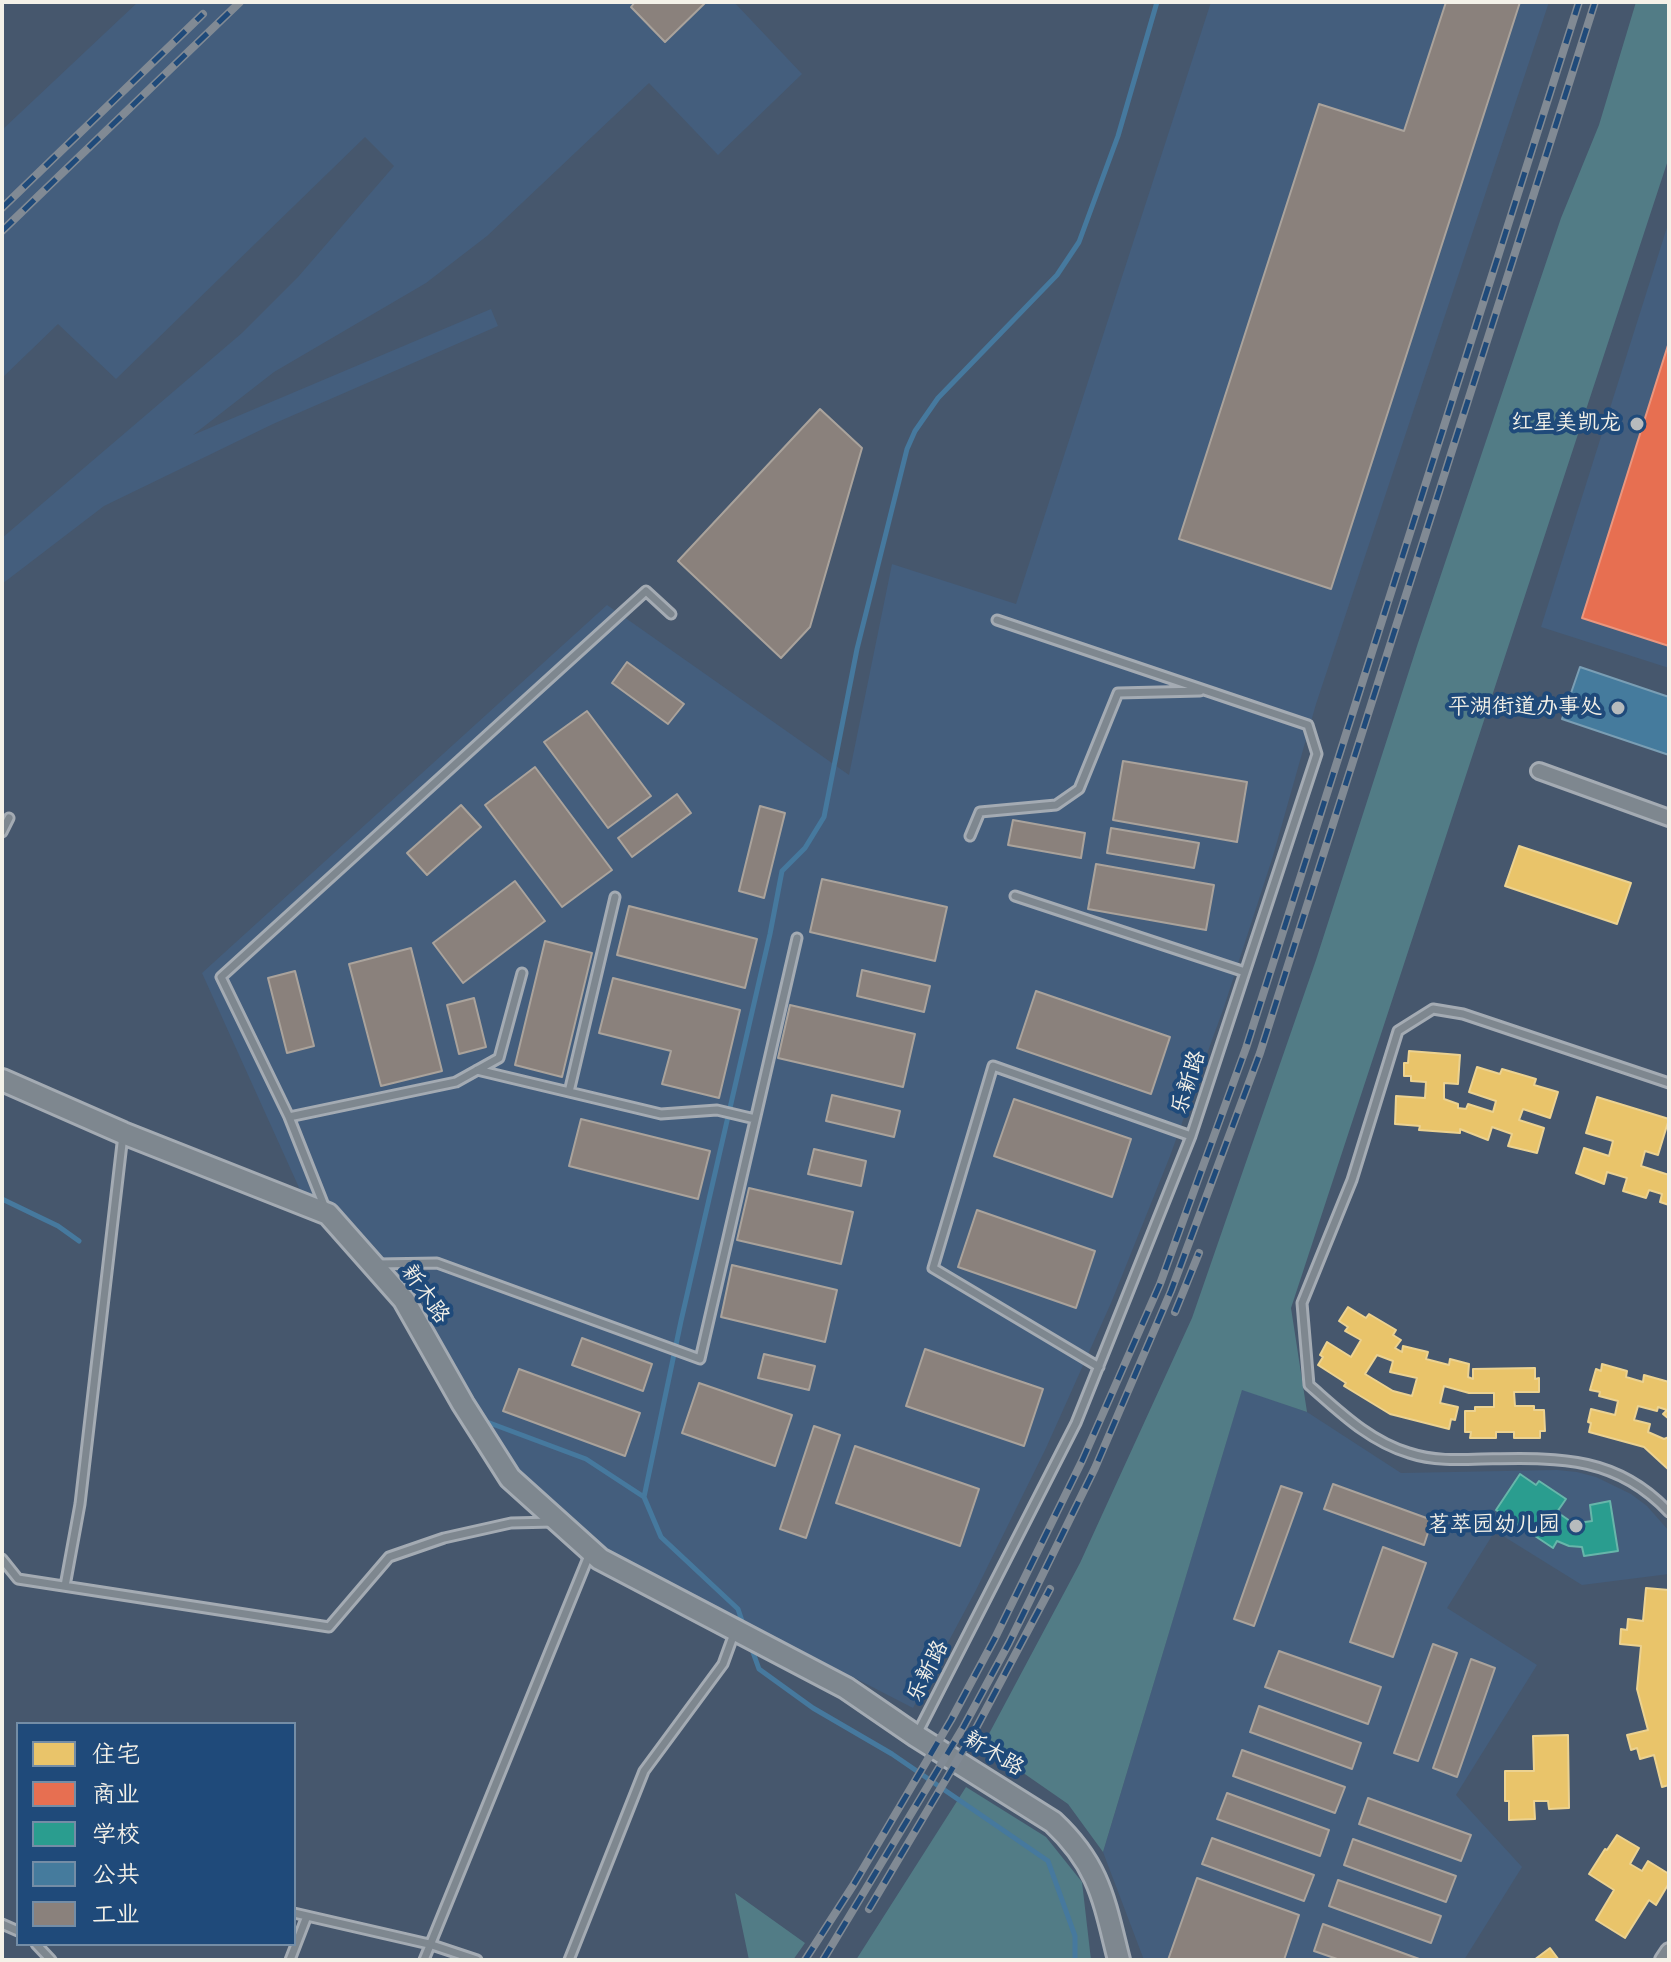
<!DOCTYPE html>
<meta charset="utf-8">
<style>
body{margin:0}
#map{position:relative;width:1671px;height:1962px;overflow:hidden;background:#46576d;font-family:"Architects Daughter","LXGW WenKai TC",sans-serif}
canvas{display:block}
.frame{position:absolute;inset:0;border:4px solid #f4f1e8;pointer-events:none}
.legend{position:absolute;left:16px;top:1722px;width:280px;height:224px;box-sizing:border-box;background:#1f4a7a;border:2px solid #748da6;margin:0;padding:10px 14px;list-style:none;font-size:24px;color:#f4f1e8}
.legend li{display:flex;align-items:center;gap:16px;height:40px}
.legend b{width:40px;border:2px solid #748da6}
</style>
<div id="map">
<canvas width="1671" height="1962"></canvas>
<div class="frame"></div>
<ul class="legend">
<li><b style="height:22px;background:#e9c46a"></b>住宅</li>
<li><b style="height:22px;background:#e76f51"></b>商业</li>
<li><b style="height:22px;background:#2a9d8f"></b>学校</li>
<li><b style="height:22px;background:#457b9d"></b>公共</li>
<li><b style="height:22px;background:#8a817c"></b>工业</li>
</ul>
</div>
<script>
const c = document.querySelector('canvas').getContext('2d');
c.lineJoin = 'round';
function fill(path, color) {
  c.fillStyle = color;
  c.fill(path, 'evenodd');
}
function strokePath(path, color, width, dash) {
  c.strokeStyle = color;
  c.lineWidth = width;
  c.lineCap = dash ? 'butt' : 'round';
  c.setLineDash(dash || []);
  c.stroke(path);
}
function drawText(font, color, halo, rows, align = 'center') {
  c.font = font + ' "Architects Daughter","LXGW WenKai TC",sans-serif';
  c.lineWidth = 8;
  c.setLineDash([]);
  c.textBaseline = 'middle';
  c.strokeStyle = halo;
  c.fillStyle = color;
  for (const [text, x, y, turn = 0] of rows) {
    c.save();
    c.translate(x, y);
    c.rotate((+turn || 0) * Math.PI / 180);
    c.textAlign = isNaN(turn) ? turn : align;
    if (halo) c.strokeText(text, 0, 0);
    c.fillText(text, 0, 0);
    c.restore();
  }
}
const built = new Path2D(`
 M138,2H734L802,74L718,155L649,83L487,236L426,283L274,372L193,435L491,309L498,326L273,424L104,506L2,584V538L242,333L298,277L394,166L365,137L116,379L58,324L2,378V130Z
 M1211,2H1549L1316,704L1273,856L1224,1007L1170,1156L1111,1303L1046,1448L976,1590L913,1708L606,1550L518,1471L472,1399L412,1294L334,1205L301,1192L202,973L607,605L849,775L892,564L1016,604Z
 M1669,221V668L1541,627Z
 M1242,1389L1307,1412L1401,1473L1557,1470L1577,1472L1596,1477L1631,1494L1647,1506L1669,1531V1574L1582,1585L1495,1531L1447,1608L1537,1665L1456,1795L1522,1867L1464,1960H1144L1103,1852Z`);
const green = new Path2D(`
 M1636,2H1669V157L1291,1308L1307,1412L1242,1390L1103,1852L1068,1804L983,1745L1080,1563L1192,1318L1316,960L1418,643L1561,218L1599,125Z
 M966,1787L1046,1837L1082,1882L1091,1960H856Z
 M735,1893L805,1943L793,1960H749Z`);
const homes = new Path2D(`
 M1519,846L1631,883L1617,924L1505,886Z
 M1409,1051L1460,1055L1458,1084L1444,1083V1099L1458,1104V1108L1466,1109L1468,1104L1493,1112L1496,1101L1469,1092L1477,1067L1500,1074L1502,1069L1536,1079L1534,1085L1558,1092L1550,1118L1523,1109L1519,1120L1544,1128L1537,1153L1508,1146L1512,1134L1492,1127L1488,1140L1460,1129V1133L1419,1130L1420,1126L1395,1124L1396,1096L1425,1098L1426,1082L1411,1081V1076H1404V1063H1408Z
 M1597,1097L1669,1119L1658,1155L1645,1151L1641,1166L1669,1175V1205L1660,1202L1662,1194L1649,1190L1646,1198L1623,1191L1627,1178L1607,1172L1604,1184L1576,1173L1584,1148L1609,1156L1613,1141L1586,1133Z
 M1348,1307L1366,1318L1369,1314L1396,1330L1393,1335L1401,1340L1395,1348L1402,1352L1403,1346L1428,1352L1426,1359L1449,1365L1450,1359L1469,1364L1468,1377L1473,1379V1369L1535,1368V1379L1539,1378V1392H1514L1515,1406H1534V1410H1544L1545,1431H1540V1438H1514V1432H1496V1438H1470L1471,1432H1465V1411H1475V1407H1494V1393H1469L1444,1386L1440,1403L1458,1407L1455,1420L1451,1419L1449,1429L1390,1414L1344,1386L1346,1383L1318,1365L1323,1357L1320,1355L1327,1342L1351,1357L1361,1340L1345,1331L1348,1327L1339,1321ZM1377,1355L1393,1361L1390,1372L1417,1378L1412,1396L1393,1391L1365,1374Z
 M1602,1364L1627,1371L1626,1377L1643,1382L1644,1375L1669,1382V1419L1663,1414L1667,1410L1658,1407L1657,1411L1638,1406L1634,1420L1650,1424L1648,1432L1664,1439L1669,1437V1470L1644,1447L1589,1432L1591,1423L1588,1422L1591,1409L1615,1415L1618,1401L1599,1396L1600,1392L1590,1390L1596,1369L1601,1371Z
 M1646,1588L1669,1590V1785L1662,1787L1654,1755L1640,1759L1637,1748L1631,1750L1627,1735L1648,1730L1637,1689L1641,1646L1620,1644L1621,1629L1627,1630L1628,1619L1643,1621Z
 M1568,1735L1569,1808L1549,1809L1548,1801H1534L1535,1819L1509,1820V1801H1505V1771H1534L1533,1736Z
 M1617,1835L1639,1848L1630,1864L1642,1871L1648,1861L1669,1874V1883L1656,1905L1649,1900L1625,1938L1596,1920L1614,1890L1589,1874L1605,1849L1607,1850Z
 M1550,1948L1559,1960H1534Z`);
const shops = new Path2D(`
 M1669,342V646L1582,618Z`);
const schools = new Path2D(`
 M1520,1474L1536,1485L1539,1481L1566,1499L1557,1512L1570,1521L1578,1523L1592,1521L1590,1505L1610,1501L1618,1551L1584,1556L1582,1547L1569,1546L1557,1541L1553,1548L1496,1510Z`);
const public = new Path2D(`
 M1580,667L1669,697V755L1562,719Z`);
const industry = new Path2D(`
 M635,2H706L665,42L631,7Z
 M1446,2H1520L1331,589L1179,539L1319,104L1404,131Z
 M820,409L862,448L810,627L781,658L678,561Z
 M627,662L684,704L668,724L612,683Z
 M587,711L651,796L608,828L544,742Z
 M1123,761L1247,782L1237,842L1113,820Z
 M535,767L612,870L562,907L485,805Z
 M677,794L691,813L632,857L618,838Z
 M461,805L481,827L427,875L407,853Z
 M760,806L785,813L764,898L739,891Z
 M1013,820L1085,833L1081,858L1008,845Z
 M1111,828L1199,843L1194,868L1107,853Z
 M1096,864L1214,885L1206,930L1088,909Z
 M822,879L947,907L935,961L810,932Z
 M515,881L545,921L463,983L433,943Z
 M629,906L757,939L745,988L617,955Z
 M545,941L592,953L562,1077L515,1065Z
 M411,948L442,1071L381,1086L349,964Z
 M862,970L930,986L924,1012L857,996Z
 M295,971L314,1046L287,1053L268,978Z
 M613,978L740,1010L719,1098L662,1084L671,1051L599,1033Z
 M1036,991L1170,1037L1151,1094L1017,1048Z
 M474,998L486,1047L459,1054L447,1005Z
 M790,1005L915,1034L903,1087L778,1058Z
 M832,1095L900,1111L894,1137L826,1121Z
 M1014,1099L1131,1139L1112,1197L994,1156Z
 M581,1119L710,1151L698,1199L569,1166Z
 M814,1149L866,1161L861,1186L808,1174Z
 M749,1188L853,1212L841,1264L737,1240Z
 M977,1210L1095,1251L1076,1308L958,1267Z
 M732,1265L837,1290L825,1342L721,1317Z
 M582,1338L652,1364L643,1391L572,1365Z
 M925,1349L1043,1389L1024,1446L906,1406Z
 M764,1354L815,1366L809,1390L758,1378Z
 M519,1369L640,1413L625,1456L503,1411Z
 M699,1383L792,1415L775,1466L682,1433Z
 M814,1426L840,1435L806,1538L780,1529Z
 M855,1446L979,1489L960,1546L836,1503Z
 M1333,1484L1432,1520L1424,1545L1324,1509Z
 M1281,1486L1302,1493L1254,1626L1234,1619Z
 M1383,1547L1426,1563L1393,1657L1350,1642Z
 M1433,1644L1457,1653L1418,1761L1394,1753Z
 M1279,1651L1381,1687L1368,1724L1265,1687Z
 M1471,1659L1495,1668L1457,1777L1433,1768Z
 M1259,1706L1361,1743L1352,1769L1250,1732Z
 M1242,1750L1345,1787L1335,1813L1233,1776Z
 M1227,1793L1329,1830L1320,1856L1217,1819Z
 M1368,1798L1471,1835L1461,1861L1359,1824Z
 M1212,1838L1314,1875L1304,1901L1202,1864Z
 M1353,1839L1456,1876L1446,1902L1344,1865Z
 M1197,1878L1299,1915L1284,1960H1168Z
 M1338,1880L1441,1916L1431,1943L1329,1906Z
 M1323,1924L1422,1960H1340L1314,1951Z`);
const stream = new Path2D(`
 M2,1199L58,1226L79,1241
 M487,1422L586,1459L644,1497
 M744,1627L738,1609L661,1537L644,1497L681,1321L770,934L782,871L805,848L824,817L857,649L907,449L915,431L938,398L1057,275L1079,242L1118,136L1157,2
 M750,1644L759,1669L813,1708L892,1754L1048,1861L1075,1936V1960`);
const lane = new Path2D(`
 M2,832L9,818
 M970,836L980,812L1056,805L1079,789L1118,693L1200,691
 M1015,896L1245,972
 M477,1070L661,1114L717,1110L755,1119
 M1669,1083L1463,1014L1433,1009L1398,1031L1352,1180L1302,1303L1309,1385C1340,1412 1369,1441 1409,1453C1433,1461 1457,1460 1482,1459C1555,1458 1615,1454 1669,1512
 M569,1092L615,897
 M289,1117L456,1082L499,1058L522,973
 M325,1208L289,1117L221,977L646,591L671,614
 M378,1264L437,1263L700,1359L797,938
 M1099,1367L933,1268L993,1066L1191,1136
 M2,1559L18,1579L329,1627L389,1557L444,1538L511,1523L553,1522
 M65,1586L80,1504L123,1135
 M917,1734L1076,1423L1191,1136L1317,754L1308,725L997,620
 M294,1913L429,1944L477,1960
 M2,1924L18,1931
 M36,1944L51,1960
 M290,1960L307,1916
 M424,1960L590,1553
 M569,1960L644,1771L723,1664L735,1631`);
const street = new Path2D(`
 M1539,771L1669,818
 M1663,1960L1669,1951`);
const secondary = new Path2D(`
 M2,1080L123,1133L328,1214L404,1300L463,1404L510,1478L600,1559L846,1688L916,1736L1053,1822C1100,1866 1104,1901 1119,1960`);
const rail = new Path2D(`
 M2,208L203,14
 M2,231L240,2
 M1175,1312L1199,1253
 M869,1909L974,1732L1050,1589
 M805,1960L854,1884L951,1720L995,1638L1082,1461L1160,1284L1246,1048L1579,2
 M823,1960L964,1726L1009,1643L1095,1468L1171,1291L1260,1053L1595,2`);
const markers = [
 [1637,424,8,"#b7bbbd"],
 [1618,708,8,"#b7bbbd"],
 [1576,1526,8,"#b7bbbd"]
];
const poiNames = [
 ["红星美凯龙",1621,424],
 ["平湖街道办事处",1602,708],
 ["茗萃园幼儿园",1560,1526]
];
const streetNames = [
 ["乐新路",1190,1083,-72],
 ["新木路",424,1295,55],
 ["乐新路",929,1672,-63],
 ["新木路",993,1755,31]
];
fill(built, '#445e7d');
fill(green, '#527c86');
fill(homes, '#e9c46a');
strokePath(homes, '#ecd290', 2);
fill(shops, '#e76f51');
strokePath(shops, '#eb967e', 2);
fill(schools, '#2a9d8f');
strokePath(schools, '#67b6aa', 2);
fill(public, '#457b9d');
strokePath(public, '#7a9eb4', 2);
fill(industry, '#8a817c');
strokePath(industry, '#aaa39c', 2);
strokePath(stream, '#46799e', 5);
strokePath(lane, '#a4abb3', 13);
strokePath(street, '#a4abb3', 20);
strokePath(secondary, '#a4abb3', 26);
strokePath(lane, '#7e878f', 7);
strokePath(street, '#7e878f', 14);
strokePath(secondary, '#7e878f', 20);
strokePath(rail, '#818a94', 8);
strokePath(rail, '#1f4a7a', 5, [15]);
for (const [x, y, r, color] of markers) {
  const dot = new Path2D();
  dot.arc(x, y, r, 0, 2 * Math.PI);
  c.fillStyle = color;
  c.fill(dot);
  strokePath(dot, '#1f4a7a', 3);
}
drawText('22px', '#f4f1e8', '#1f4a7a', poiNames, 'right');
drawText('22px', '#f4f1e8', '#1f4a7a', streetNames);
</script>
